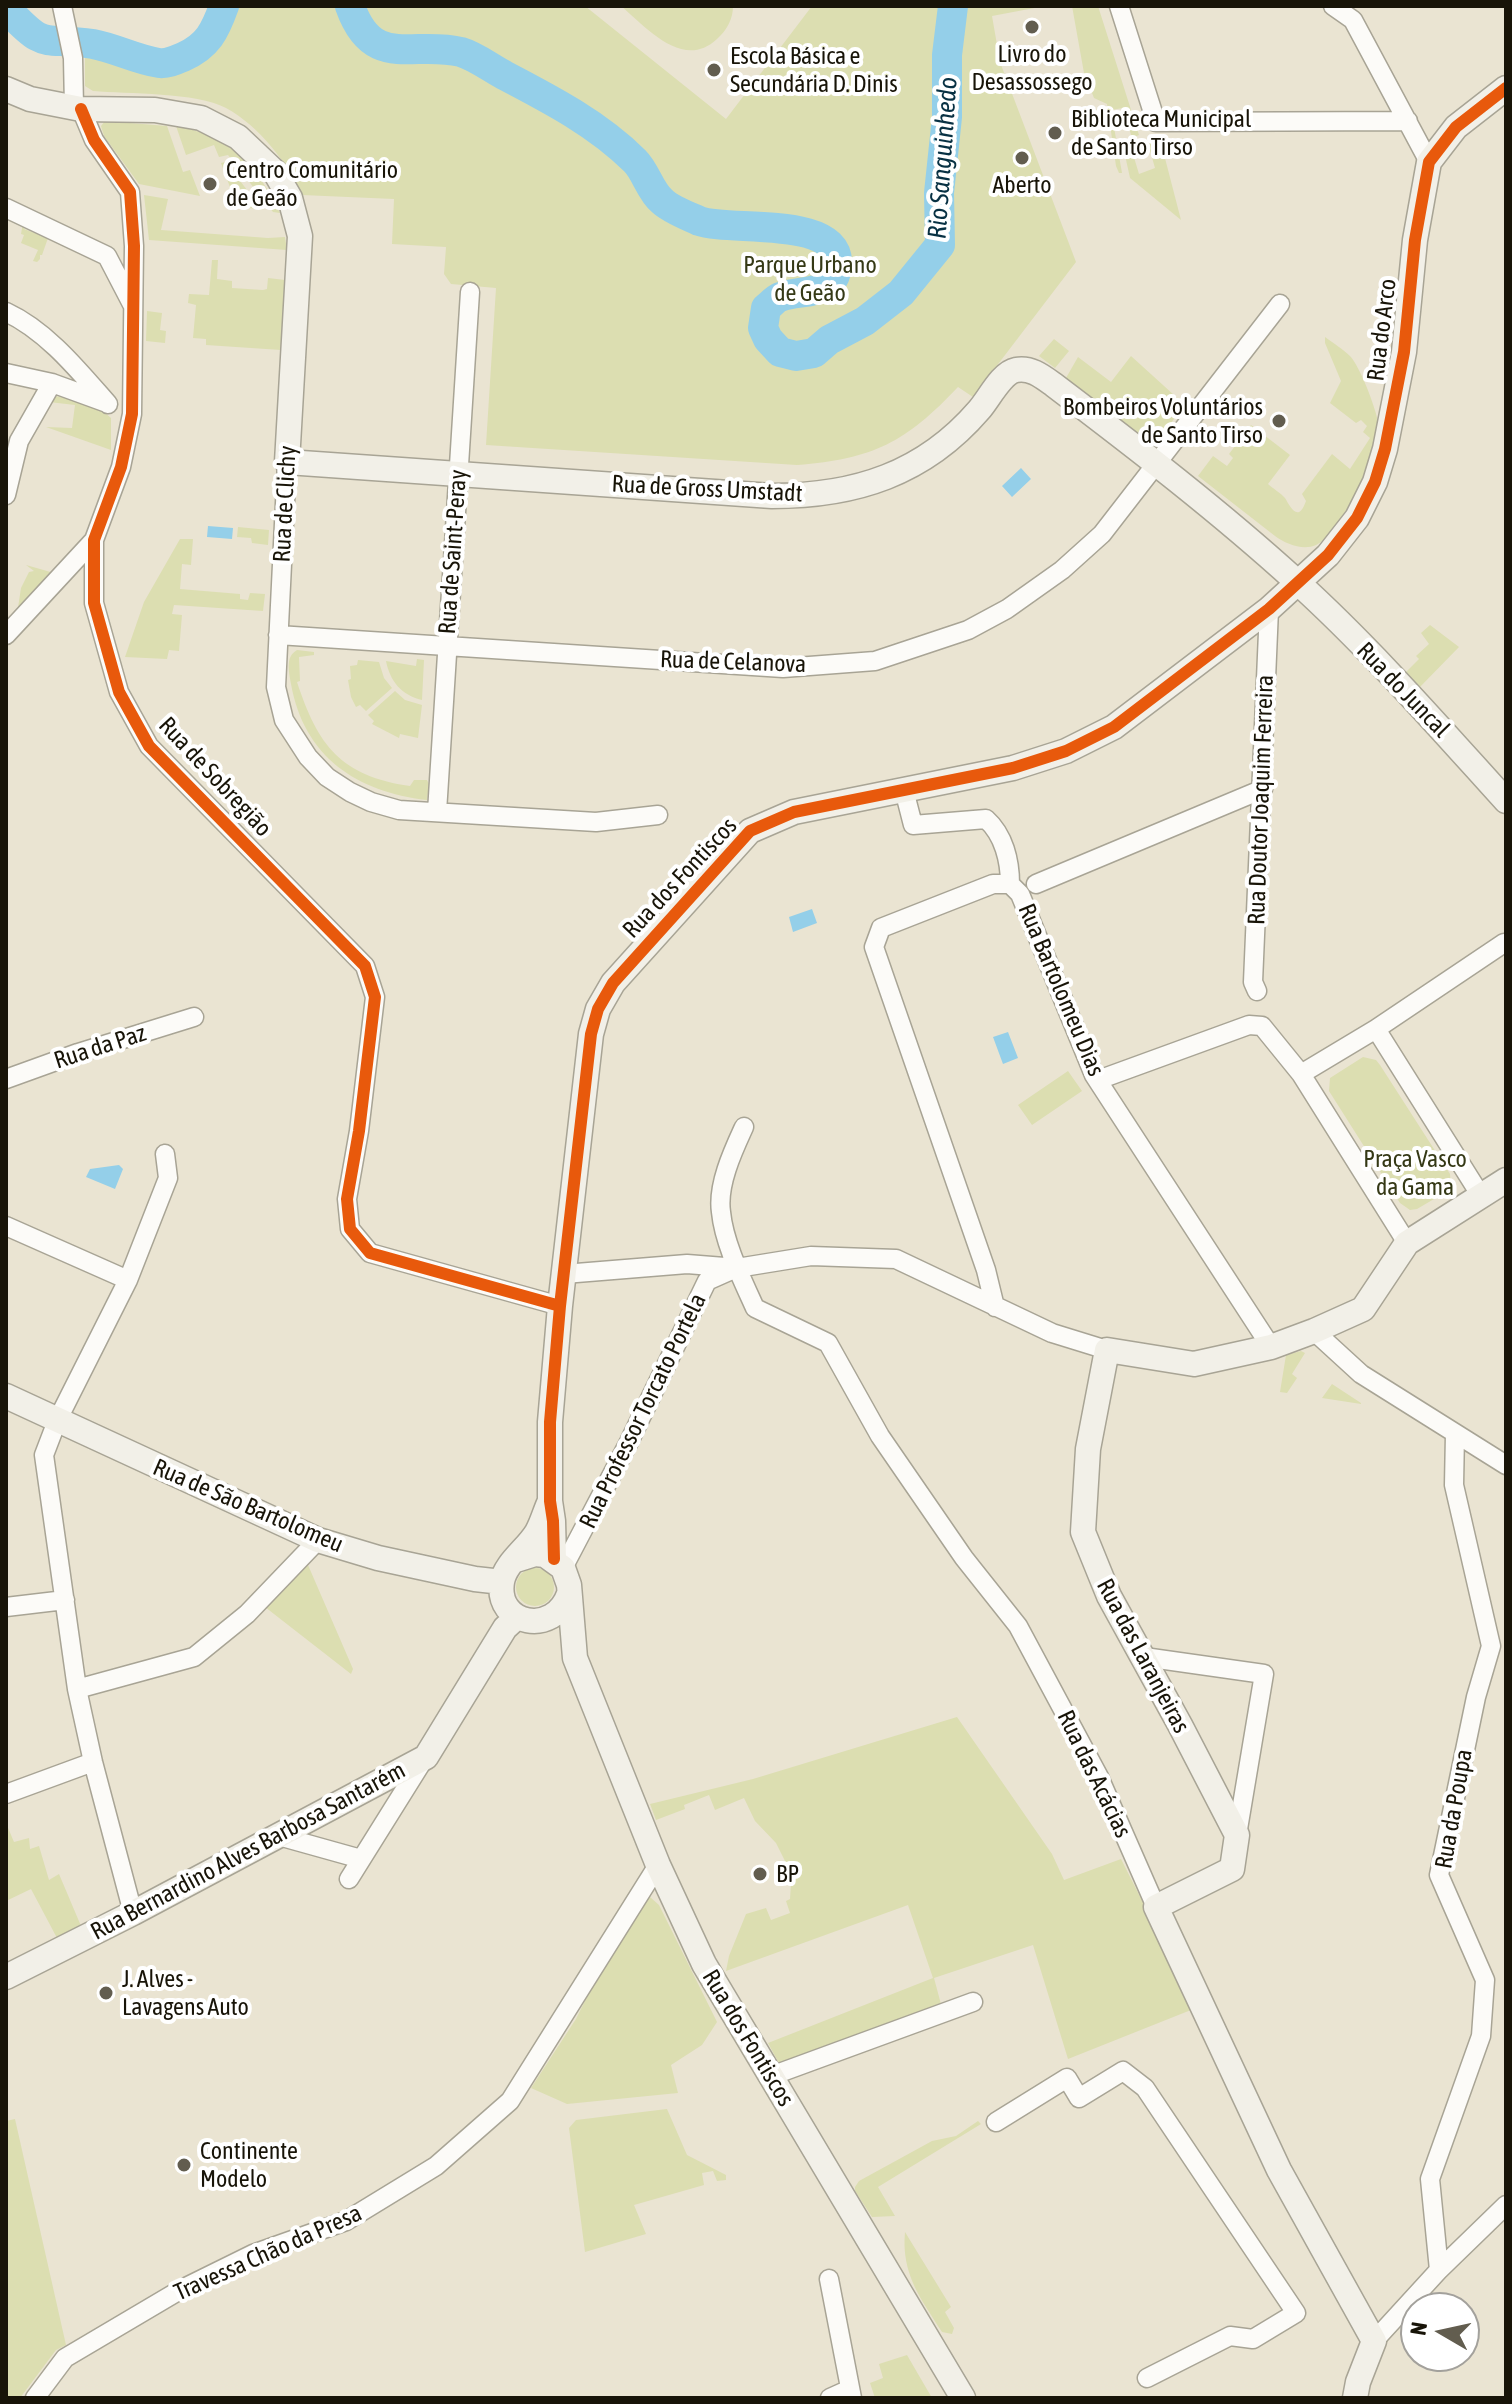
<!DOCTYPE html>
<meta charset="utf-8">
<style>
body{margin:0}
#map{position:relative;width:1512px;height:2404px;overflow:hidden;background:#eae4d2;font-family:"Asap Condensed",sans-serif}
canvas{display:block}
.frame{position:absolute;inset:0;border:8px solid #181408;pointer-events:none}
.north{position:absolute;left:1400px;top:2292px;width:80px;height:80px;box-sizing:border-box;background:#fff;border:2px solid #a3a19c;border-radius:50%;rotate:279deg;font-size:22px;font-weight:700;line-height:32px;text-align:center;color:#181408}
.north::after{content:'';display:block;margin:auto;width:28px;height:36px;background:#625d4f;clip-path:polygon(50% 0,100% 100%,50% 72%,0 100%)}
</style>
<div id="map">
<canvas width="1512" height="2404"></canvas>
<div class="frame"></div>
<div class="north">N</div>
</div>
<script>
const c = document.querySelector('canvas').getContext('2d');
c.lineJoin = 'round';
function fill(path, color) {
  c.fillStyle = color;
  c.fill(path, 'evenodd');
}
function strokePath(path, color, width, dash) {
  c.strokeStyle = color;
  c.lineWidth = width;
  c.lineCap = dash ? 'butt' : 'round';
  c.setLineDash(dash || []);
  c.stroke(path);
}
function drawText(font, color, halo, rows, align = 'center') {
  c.font = font + ' "Asap Condensed",sans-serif';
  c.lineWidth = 8;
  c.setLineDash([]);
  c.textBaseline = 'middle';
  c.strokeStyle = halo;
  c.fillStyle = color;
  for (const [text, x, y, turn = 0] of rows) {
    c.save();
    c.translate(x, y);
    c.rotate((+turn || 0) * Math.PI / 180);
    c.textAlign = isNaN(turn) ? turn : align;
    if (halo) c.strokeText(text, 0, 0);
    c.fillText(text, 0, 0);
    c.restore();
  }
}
const green = new Path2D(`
 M237,6H585L726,119L812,6H1045L992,16L1000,62L1076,262L973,397L958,387C906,442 874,459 797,465L486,445L496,288L451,284L444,274L446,247L392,244L394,199L302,195C287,162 259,126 226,108C196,92 128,94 93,91L85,86V52C136,67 172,86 216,43C227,32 235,22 237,6Z
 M621,6H733C733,19 727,30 717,39C683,71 646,27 621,6Z
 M1072,6H1098L1139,135L1132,138L1123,108L1111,110L1122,173H1119L1116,166L1107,104L1094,98L1084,73Z
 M105,121L167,126L183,172L190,170L200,196L139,184L104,136L101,126Z
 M176,126C229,136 257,164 280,213L273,212L228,155L219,157L214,145L186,155Z
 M1159,135L1181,220L1130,178L1123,146L1130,144L1139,174L1155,168L1147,140Z
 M225,162L263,210L237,206L221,163Z
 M144,195L168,199L161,230L268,238L285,237L287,250L149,240Z
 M23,223L26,224L24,229L48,238L42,255H40V259L37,262L33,261L38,250L21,243L24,235L21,234Z
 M212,260H218L217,279L232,281V288L263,290L267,289L268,278L285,280L281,350L206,345V339L193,338L196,305L188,303L189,294L209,295Z
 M147,311L162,313L160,330L166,331L165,343L146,341Z
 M1325,337C1333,343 1343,349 1350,356C1360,366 1379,415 1379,429C1380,453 1338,536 1316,545C1303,551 1286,544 1275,536L1198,476L1213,456L1227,466L1233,458L1229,454L1251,425L1290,455L1268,484C1272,488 1281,493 1285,498C1290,506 1298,524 1306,501L1302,494L1332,454L1350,469L1370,438L1363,432L1367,426L1361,420L1356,423L1330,403L1341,381L1325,343Z
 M1054,339L1069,351L1055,368L1039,356Z
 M1131,356L1185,405L1163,433L1154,439L1143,437L1066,378L1078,357L1111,382Z
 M51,395C72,400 95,402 111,418V450L46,427L72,428L75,405L49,402Z
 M238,527L269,530L268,545L252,543L251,538L237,537Z
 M180,539H193L191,565L182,564L180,589L240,594V599L248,600L250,593L265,594L263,611L174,605L172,614L182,615L179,651L169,650L167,659L125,657L144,602Z
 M26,565L54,573L17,614L21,588L29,572L34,571Z
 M1430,625L1459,647L1418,689L1405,673L1419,659L1416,656L1429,644L1421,633Z
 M297,650L314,652V655L299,657L300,681L297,682C318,746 341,776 410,786L414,780H427L429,784L427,800C357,792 304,757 291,684C289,671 285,657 297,650Z
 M417,659L424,660L422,700C401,695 390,681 386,661L416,666Z
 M358,660L379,662L384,678L392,688L366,711L360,705L356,707L351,697L348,680L351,679L350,666L357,665Z
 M395,691L405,700L422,705L418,738L400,734L399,738L372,724L374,721L368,715Z
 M1363,1057L1376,1060L1380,1065L1450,1174L1451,1186L1446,1192L1417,1209L1410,1210L1400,1203L1329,1091L1330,1078Z
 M1068,1071L1082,1091L1032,1125L1018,1105Z
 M1301,1351L1305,1353L1292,1374L1297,1378L1287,1393L1280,1392L1286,1355Z
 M1332,1384L1361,1403V1404L1322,1398Z
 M308,1565L353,1669L351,1674L265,1607Z
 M516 1587a19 19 0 1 1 38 0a19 19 0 1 1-38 0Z
 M957,1717L1052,1854L1064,1880L1121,1859L1196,2008L1068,2059L1033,1945L934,1978L942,2008L781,2067L768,2043L933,1978L908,1905L726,1971L729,1956L746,1914L766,1908L771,1920L790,1913L786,1901L790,1899L791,1884L785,1861L776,1843L755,1821L744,1798L715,1810L709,1795L684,1805L685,1809L656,1820L650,1804L753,1779Z
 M6,1823L14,1842L29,1838L30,1849L39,1846L49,1880L59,1874L81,1926L57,1938L31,1889L6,1901Z
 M643,1896L650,1897L659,1905L717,2022L702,2045L671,2065L678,2093L567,2104L531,2088L576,2019L623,1924Z
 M667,2109L687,2155L726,2175V2180L717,2181L713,2171L702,2173L704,2185L634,2205L646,2234L585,2252L569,2128L576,2120Z
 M15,2119L66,2345L56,2350L20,2398H6V2121Z
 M978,2121L981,2124L878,2187L895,2216L872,2217L855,2191V2187L859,2181L932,2141L956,2136Z
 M905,2232L951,2307L945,2312L954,2328L952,2334L942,2332C921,2299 901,2274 905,2232Z
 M907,2355L932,2398H875L870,2383L883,2378L879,2364Z`);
const water = new Path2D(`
 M1021,468L1031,479L1012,497L1002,486Z
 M208,526L233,528L232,539L207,537Z
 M812,909L817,923L793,932L789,917Z
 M1008,1032L1018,1058L1003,1064L993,1037Z
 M119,1165L123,1169L115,1189L86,1177L90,1169Z`);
const river = new Path2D(`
 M350,6C373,71 412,40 461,52C475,56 491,68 504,75C550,99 598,124 635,161C646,172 650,191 662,201C670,209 688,216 699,221C729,232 841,215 837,265C835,297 801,289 780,297C775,299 770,305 766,308L763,328L768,339L780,352L796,356L814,353L829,340L865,321L901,293L940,245L939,193L947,117V55L953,6
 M6,8C47,52 40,36 93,44C115,48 137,60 159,63C167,64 176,60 183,57C208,46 215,31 224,6`);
const street = new Path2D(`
 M62,6L73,58L74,107
 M1119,6L1156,122L1408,121
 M1333,6L1353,20L1429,162
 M81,109L94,140L130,192L134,246L132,414L121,467L94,540V603L119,692L149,746L365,966L375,997L359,1131L347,1199L350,1229L370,1253L560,1306
 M6,208L107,256L133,306
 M6,312C47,331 79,371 108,404
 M6,373L52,383L107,403
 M287,462L276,687L284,720L308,757L327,777L350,792L371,802L399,810L596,822L658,815
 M6,495L19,441L52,383
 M6,635L94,540
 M278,635L783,668L875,661L968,630L1007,609L1062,570L1102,534L1280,304
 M904,790L913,825L986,819C1004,835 1010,861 1010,884
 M437,812L470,292
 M1036,884L1263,789
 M1257,991L1253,982L1269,609
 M1376,1029L1504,943
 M6,1079L78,1053L194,1017
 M1098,1080L1249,1025L1262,1026L1301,1074
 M744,1127C733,1151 717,1185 721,1212C724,1243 742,1279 755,1308L828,1343L880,1436L964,1558L1018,1626L1099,1777L1156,1907
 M6,1226L128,1280
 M1407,1243L1301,1074L1376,1029L1481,1196
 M564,1274L687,1264L737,1268L811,1256L896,1259L1052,1333L1107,1350
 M995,1307L986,1270L874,947L881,928L993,884H1010L1020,894L1094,1075L1271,1347
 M1314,1331L1361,1374L1506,1465
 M563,1568L629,1442L707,1281L734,1269
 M6,1607L65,1600
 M1144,1657L1264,1674L1237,1835
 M77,1689L194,1657L247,1614L318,1540
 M6,1794L93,1762
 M275,1835L361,1859
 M349,1879L424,1759
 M133,1913L93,1762L77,1689L44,1455L57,1421L128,1280L168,1178L165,1154
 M771,2076L973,2002
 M996,2122L1067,2078L1079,2098L1123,2071L1145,2088L1296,2313L1253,2339L1230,2336L1147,2378
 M1439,2270L1430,2179L1481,2036L1485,1980L1439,1875L1476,1697L1491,1646L1454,1485L1455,1434
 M829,2279L852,2398
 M1374,2341L1439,2270L1506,2205
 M35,2398L65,2358L180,2290L253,2254L346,2221L436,2166L510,2101L658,1865
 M830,2398L850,2389`);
const secondary = new Path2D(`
 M6,89L30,99L81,109L155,110L201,118L238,137L275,172L290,198L300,236L287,462L772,496C855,496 924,474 979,410C989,399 1001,373 1016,370C1031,367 1043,377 1054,385C1137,448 1219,511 1296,581C1371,649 1438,726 1506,801
 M6,1396L318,1540L378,1558L475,1579L502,1582
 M549,1503C545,1512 542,1523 537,1532C527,1549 505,1563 502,1582C495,1625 554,1637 569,1594
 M554,1559L553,1521L550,1501V1422L560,1306L591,1034L598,1009L613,983L750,831L794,812L1013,768L1066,751L1114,727L1269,609L1328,555L1357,518L1375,482L1385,449L1404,352L1415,240L1429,162L1456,127L1506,88
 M516,1560L535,1554L545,1555L563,1568L569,1585L575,1658L658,1865L704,1964L963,2398
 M6,1977L133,1913L426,1757L505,1628L517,1617
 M1355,2398L1358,2382L1374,2341L1279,2170L1156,1907L1232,1869L1237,1835L1180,1725L1109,1596L1083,1532L1088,1449L1107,1350L1194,1364L1271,1347L1314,1331L1363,1309L1407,1243L1506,1180`);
const cycleway = new Path2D(`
 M81,109L94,140L130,192L134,246L132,414L121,467L94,540V603L119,692L149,746L365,966L375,997L359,1131L347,1199L350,1229L370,1253L560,1306
 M554,1559L553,1521L550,1501V1422L560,1306L591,1034L598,1009L613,983L750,831L794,812L1013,768L1066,751L1114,727L1269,609L1328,555L1357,518L1375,482L1385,449L1404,352L1415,240L1429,162L1456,127L1506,88`);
const markers = [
 [1032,27,8,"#625d4f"],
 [714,70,8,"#625d4f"],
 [1055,133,8,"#625d4f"],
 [1022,158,8,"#625d4f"],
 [210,184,8,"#625d4f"],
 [1279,421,8,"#625d4f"],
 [760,1874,8,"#625d4f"],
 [106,1993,8,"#625d4f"],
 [184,2165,8,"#625d4f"]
];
const poiNames = [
 ["Livro do",1032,54,"center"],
 ["Desassossego",1032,82,"center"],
 ["Escola Básica e",730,56],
 ["Secundária D. Dinis",730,84],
 ["Biblioteca Municipal",1071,119],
 ["de Santo Tirso",1071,147],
 ["Centro Comunitário",226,170],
 ["de Geão",226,198],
 ["Aberto",1022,185,"center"],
 ["Bombeiros Voluntários",1263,407,"right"],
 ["de Santo Tirso",1263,435,"right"],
 ["BP",776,1874],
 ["J. Alves -",122,1979],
 ["Lavagens Auto",122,2007],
 ["Continente",200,2151],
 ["Modelo",200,2179]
];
const parkNames = [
 ["Parque Urbano",810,265],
 ["de Geão",810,293],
 ["Praça Vasco",1415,1159],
 ["da Gama",1415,1187]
];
const streetNames = [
 ["Rua do Arco",1382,330,-83],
 ["Rua de Gross Umstadt",707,489,3],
 ["Rua de Clichy",285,504,-87],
 ["Rua de Saint-Peray",453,552,-86],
 ["Rua de Celanova",733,662,2],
 ["Rua do Juncal",1403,690,46],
 ["Rua de Sobregião",215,777,47],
 ["Rua Doutor Joaquim Ferreira",1261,800,-88],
 ["Rua dos Fontiscos",680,878,-47],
 ["Rua Bartolomeu Dias",1061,990,67],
 ["Rua da Paz",100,1047,-18],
 ["Rua Professor Torcato Portela",643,1411,-64],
 ["Rua de São Bartolomeu",248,1506,23],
 ["Rua das Laranjeiras",1143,1656,62],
 ["Rua das Acácias",1094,1774,64],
 ["Rua da Poupa",1454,1809,-80],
 ["Rua Bernardino Alves Barbosa Santarém",248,1851,-28],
 ["Rua dos Fontiscos",748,2038,59],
 ["Travessa Chão da Presa",268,2253,-24]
];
const waterNames = [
 ["Rio Sanguinhedo",943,158,-86]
];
fill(green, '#dcdeb1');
fill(water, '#94cfe9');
strokePath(river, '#94cfe9', 30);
strokePath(street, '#a8a495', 21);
strokePath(secondary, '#a8a495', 27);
strokePath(street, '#fcfbf8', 18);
strokePath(secondary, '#f2f0e8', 24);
strokePath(cycleway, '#e8590c', 12);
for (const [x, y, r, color] of markers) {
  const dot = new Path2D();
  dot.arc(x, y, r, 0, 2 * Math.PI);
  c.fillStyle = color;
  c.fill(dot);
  strokePath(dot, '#fff', 3);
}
drawText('24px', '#181408', '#fff', poiNames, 'left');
drawText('24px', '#353916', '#fff', parkNames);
drawText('24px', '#181408', '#fff', streetNames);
drawText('italic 26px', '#083143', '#fff', waterNames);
</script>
